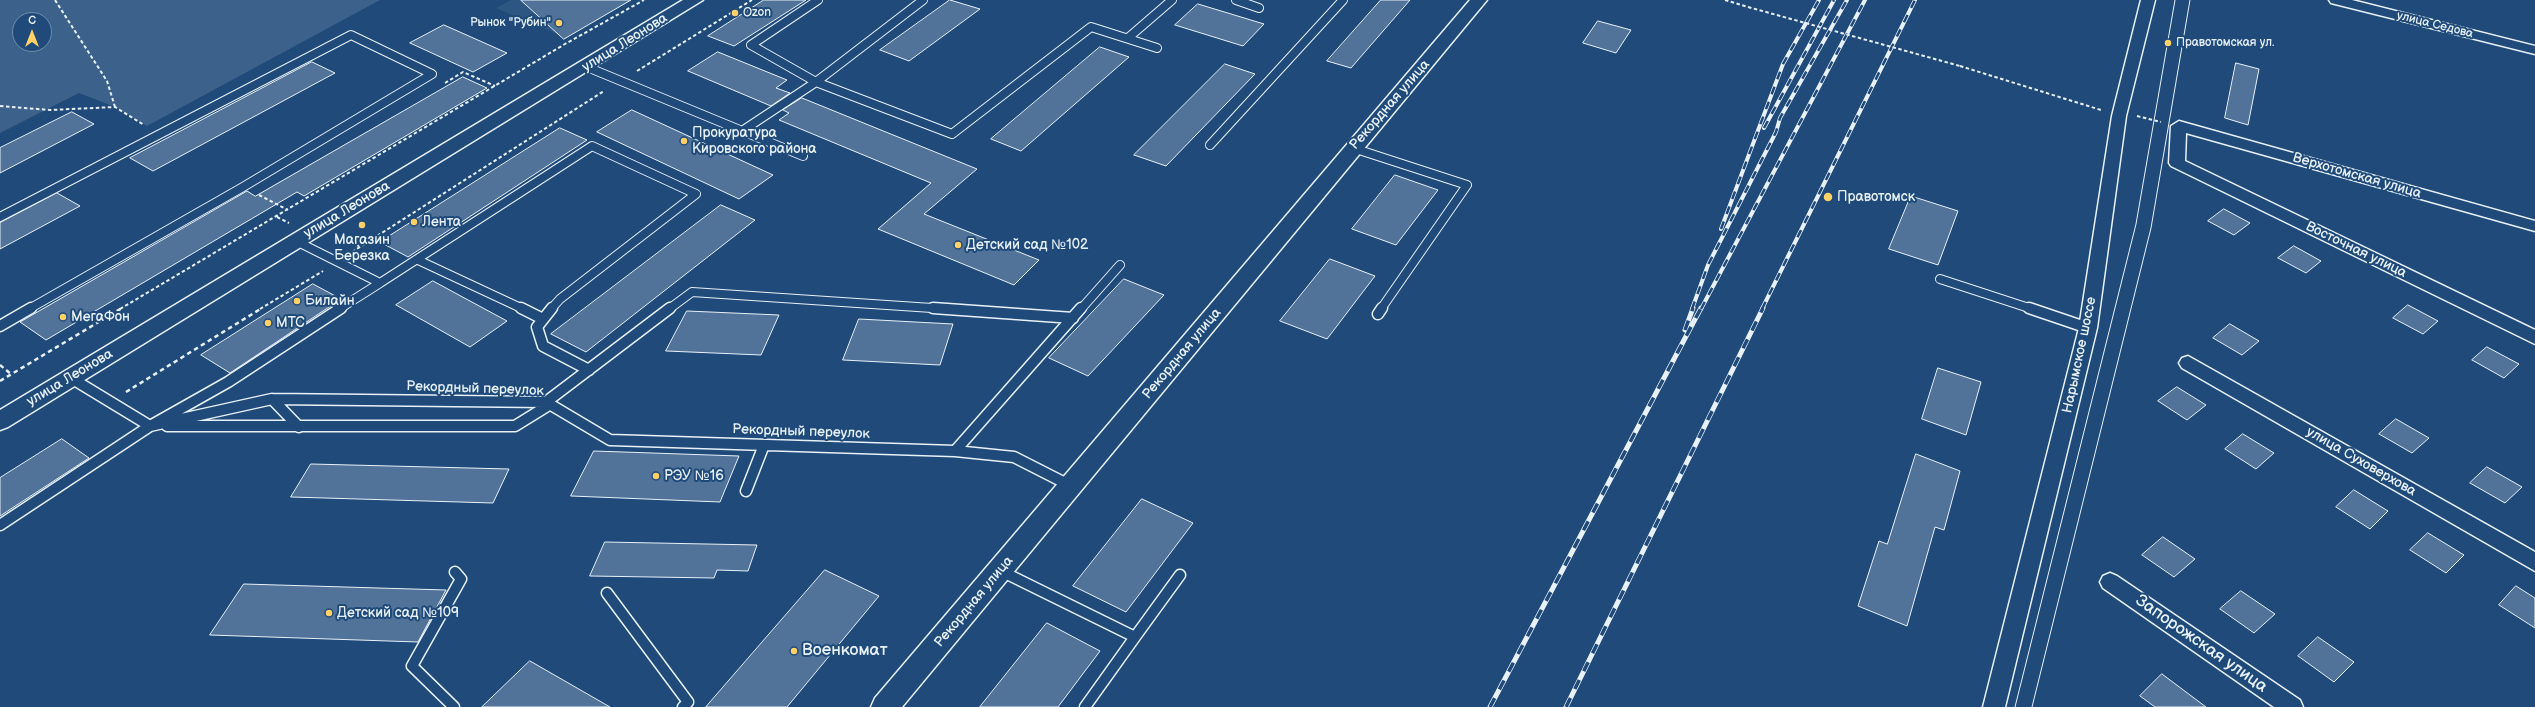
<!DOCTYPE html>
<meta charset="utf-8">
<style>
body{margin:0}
#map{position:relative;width:2535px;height:707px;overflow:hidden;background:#1f4a7a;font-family:"Balsamiq Sans",sans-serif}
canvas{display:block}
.north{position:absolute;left:12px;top:12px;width:40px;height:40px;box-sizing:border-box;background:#1f4a7a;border:1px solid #6f8dac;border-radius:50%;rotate:0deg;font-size:11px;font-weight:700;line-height:16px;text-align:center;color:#e8f1f8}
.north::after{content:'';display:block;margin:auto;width:14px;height:18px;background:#ffd166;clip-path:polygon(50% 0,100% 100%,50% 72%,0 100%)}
</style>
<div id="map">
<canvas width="2535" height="707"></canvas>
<div class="north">С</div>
</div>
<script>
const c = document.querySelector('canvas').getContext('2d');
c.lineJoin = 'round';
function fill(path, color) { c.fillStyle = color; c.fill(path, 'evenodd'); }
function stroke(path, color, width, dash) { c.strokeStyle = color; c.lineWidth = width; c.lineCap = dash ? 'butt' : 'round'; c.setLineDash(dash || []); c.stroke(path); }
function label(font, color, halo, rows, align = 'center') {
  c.font = font + ' "Balsamiq Sans",sans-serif'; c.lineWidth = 4; c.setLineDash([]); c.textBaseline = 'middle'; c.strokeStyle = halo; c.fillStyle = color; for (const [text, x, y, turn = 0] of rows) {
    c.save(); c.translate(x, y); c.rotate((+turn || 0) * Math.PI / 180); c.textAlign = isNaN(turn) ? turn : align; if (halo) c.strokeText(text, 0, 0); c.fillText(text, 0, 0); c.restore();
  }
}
const built = new Path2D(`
 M 511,0 L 628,0 L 564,37 L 496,8 Z`);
const green = new Path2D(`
 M 0,0 L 380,0 L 147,126 L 115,107 L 79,93 L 0,133 ZM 20,20 L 44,20 L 44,44 L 20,44 Z`);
const building = new Path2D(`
 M 521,0 L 631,0 L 564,39 Z
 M 764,0 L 806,0 L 734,46 L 708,36 Z
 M 950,0 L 980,9 L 909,61 L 880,50 Z
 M 1381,0 L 1410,0 L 1351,68 L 1327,61 Z
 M 1198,4 L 1264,24 L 1243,46 L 1175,25 Z
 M 1598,21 L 1631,30 L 1616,53 L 1583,43 Z
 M 444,25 L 507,53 L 473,72 L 410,43 Z
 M 1100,47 L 1129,57 L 1021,151 L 991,139 Z
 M 718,52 L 787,80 L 776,88 L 790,93 L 771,106 L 688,71 Z
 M 312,62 L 335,73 L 153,171 L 130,158 Z
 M 2236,63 L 2259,69 L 2248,125 L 2225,118 Z
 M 1225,64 L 1255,74 L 1166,166 L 1134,155 Z
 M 463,77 L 487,88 L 304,196 L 297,192 L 46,340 L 20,322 L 247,191 L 255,196 Z
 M 802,98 L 977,169 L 924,214 L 1039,260 L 1014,285 L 878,229 L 931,183 L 779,120 L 789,113 L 783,110 Z
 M 632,110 L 773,175 L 739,199 L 597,132 Z
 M 72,112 L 94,124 L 0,173 L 0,148 Z
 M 560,128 L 587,140 L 408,257 L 380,242 Z
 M 1395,175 L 1438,190 L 1396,245 L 1352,229 Z
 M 57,193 L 80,206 L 0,249 L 0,223 Z
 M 1911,196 L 1958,211 L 1938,265 L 1889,249 Z
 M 721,205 L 755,220 L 586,352 L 551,334 Z
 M 2224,209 L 2250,223 L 2234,235 L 2208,221 Z
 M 2294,246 L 2321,261 L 2306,273 L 2278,258 Z
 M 1330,259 L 1375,276 L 1327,339 L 1280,321 Z
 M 1124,279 L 1164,295 L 1088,376 L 1049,358 Z
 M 433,281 L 507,321 L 470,347 L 396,305 Z
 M 313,284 L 341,299 L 230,373 L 201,355 Z
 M 2408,305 L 2438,321 L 2423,334 L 2393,318 Z
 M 687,311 L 779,315 L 761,355 L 666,351 Z
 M 859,319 L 953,324 L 940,365 L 843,360 Z
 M 2230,324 L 2259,341 L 2242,355 L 2213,338 Z
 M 2487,347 L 2519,364 L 2504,378 L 2472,360 Z
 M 1938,368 L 1981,382 L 1966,435 L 1922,419 Z
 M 2177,387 L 2206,405 L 2187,420 L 2158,401 Z
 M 2396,419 L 2429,438 L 2412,453 L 2379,434 Z
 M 2243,434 L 2274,453 L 2256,469 L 2225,449 Z
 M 62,439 L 89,458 L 0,516 L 0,478 Z
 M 594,451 L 739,456 L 720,502 L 571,496 Z
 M 1916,454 L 1960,471 L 1944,530 L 1935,527 L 1907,626 L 1858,606 L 1879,541 L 1887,544 Z
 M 311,464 L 509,469 L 493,503 L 291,497 Z
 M 2487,467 L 2522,487 L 2505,503 L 2470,483 Z
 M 2354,490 L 2388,511 L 2370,529 L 2336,507 Z
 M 1142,499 L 1193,523 L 1126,612 L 1073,586 Z
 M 2428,533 L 2464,555 L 2446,573 L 2410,550 Z
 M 2163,537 L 2195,559 L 2174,577 L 2142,555 Z
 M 605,542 L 757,545 L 748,571 L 717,570 L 714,578 L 590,576 Z
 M 825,570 L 879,596 L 787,707 L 706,707 Z
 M 244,584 L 446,590 L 418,642 L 210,635 Z
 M 2516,586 L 2535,598 L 2535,628 L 2499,605 Z
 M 2241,591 L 2275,614 L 2254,633 L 2220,609 Z
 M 1047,623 L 1100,651 L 1058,707 L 980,707 Z
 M 2318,637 L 2354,662 L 2334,682 L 2298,656 Z
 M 530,661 L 610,707 L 482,707 Z
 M 2162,674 L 2206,707 L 2155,707 L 2140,696 Z`);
const pathFar1 = new Path2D(`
 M 55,0 L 107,81 L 115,107
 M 1725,0 L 1748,7
 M 1960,66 L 2101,110
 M 637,71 L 752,0
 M 445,83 L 463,72 L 495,86
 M 0,106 L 50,110 L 115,107 L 144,125
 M 2137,116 L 2161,122
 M 259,195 L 288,210
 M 277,217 L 289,223
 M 339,238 L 359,246
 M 352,252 L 604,91
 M 120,309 L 565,44 L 644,0
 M 260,309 L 323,271`);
const path = new Path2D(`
 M 0,365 L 11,374
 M 0,381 L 122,308
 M 126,392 L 262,308`);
const serviceFar1 = new Path2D(`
 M 818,0 L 751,45 L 816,82 L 923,0
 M 1236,0 L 1259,8
 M 1128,38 L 1172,0
 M 587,67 L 803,156
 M 742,131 L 816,82 L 952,134 L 1091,27 L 1157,48
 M 1210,145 L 1343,0
 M 1353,148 L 1467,185 L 1381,309
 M 0,217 L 351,35 L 432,74 L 243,187 L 29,309
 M 296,241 L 380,283 L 339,309
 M 418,260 L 523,309
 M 1940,279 L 2032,309
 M 380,283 L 592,146 L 696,194 L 560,299 L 551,309
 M 669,309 L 692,292 L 947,309
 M 1081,309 L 1120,265`);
const service = new Path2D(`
 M 521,308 L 543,319
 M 552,308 L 537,327 L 543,346 L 589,370
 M 933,308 L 1073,318
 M 2029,308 L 2088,328
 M 1378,314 L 1382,308
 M 0,326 L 31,308
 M 71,378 L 150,426 L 272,399 L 546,402 L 610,440 L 955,451 L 1014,457 L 1071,486
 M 272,399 L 299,427
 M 546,402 L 670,308
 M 167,426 L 515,426 L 549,405
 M 955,451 L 1081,308
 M 746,491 L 764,445
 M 0,525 L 150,426 L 228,382 L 341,308
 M 1001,571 L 1135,637 L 1180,575
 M 607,593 L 688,702 L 683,707
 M 454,707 L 412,666 L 461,579 L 455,572
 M 1085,707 L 1135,637`);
const minor = new Path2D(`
 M 2141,0 L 2155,0 L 2126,116 L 2097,328 L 2005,707 L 1983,707 L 2079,328 L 2112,116 Z
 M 2329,0 L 2352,0 L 2535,46 L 2535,54 L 2331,3 Z
 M 2179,121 L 2535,221 L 2535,231 L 2186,133 L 2185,161 L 2535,330 L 2535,344 L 2171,166 L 2169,163 L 2171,126 Z
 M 2188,356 L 2535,552 L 2535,571 L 2182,368 L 2179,363 L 2182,358 Z
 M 2110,573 L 2117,576 L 2300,700 L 2303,707 L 2274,707 L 2103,588 L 2100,582 L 2103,576 Z`);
const tertiary = new Path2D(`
 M 683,0 L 703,0 L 8,427 L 0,430 L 0,410 Z`);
const secondary = new Path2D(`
 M 1470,0 L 1487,0 L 902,707 L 871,707 L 875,698 Z`);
const tram = new Path2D(`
 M 2015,707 L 2136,224 L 2175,0
 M 2032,707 L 2151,228 L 2190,0`);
const railFar1 = new Path2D(`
 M 1764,128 L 1834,0
 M 1721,229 L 1783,64 L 1819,0
 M 1692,309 L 1708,265 L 1776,132 L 1780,118 L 1847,0
 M 1701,309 L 1865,0
 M 1762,309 L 1915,0`);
const rail = new Path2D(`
 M 1685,330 L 1693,308
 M 1490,707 L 1701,308
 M 1566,707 L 1763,308`);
const pathBridge = new Path2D(`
 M 1748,7 L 1960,66`);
const markers = [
 [735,13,4,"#ffd166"],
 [559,23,4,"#ffd166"],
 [2168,43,4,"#ffd166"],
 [684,141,4,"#ffd166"],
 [1828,197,5,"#ffd166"],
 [414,222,4,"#ffd166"],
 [362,225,4,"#ffd166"],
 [958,245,4,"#ffd166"],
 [297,301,4,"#ffd166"],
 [63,317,4,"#ffd166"],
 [268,323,4,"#ffd166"],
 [656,476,4,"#ffd166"],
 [329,613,4,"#ffd166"],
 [794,651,4,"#ffd166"]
];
const farPoinames = [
 ["Ozon",743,13],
 ["Рынок \"Рубин\"",551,23,"right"],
 ["Правотомская ул.",2176,43]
];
const farStreetnames = [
 ["улица Седова",2435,25,14]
];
const streetNames = [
 ["улица Леонова",625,43,-32],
 ["Рекордная улица",1390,105,-49],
 ["Верхотомская улица",2357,176,16],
 ["улица Леонова",347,210,-31],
 ["Восточная улица",2356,250,26],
 ["Рекордная улица",1182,354,-50],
 ["Нарымское шоссе",2080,355,-78],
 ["улица Леонова",70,378,-31],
 ["Рекордный переулок",475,389,2],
 ["Рекордный переулок",801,432,2],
 ["улица Суховерхова",2361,462,30],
 ["Рекордная улица",974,602,-50]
];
const poiNames = [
 ["Прокуратура",692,133],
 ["Кировского района",692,149],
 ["Правотомск",1837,197],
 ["Лента",422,222],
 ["Магазин",362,240,"center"],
 ["Березка",362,256,"center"],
 ["Детский сад №102",966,245],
 ["Билайн",305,301],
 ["МегаФон",71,317],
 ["МТС",276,323],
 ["РЭУ №16",664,476],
 ["Детский сад №109",337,613]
];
const nearStreetnames = [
 ["Запорожская улица",2201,644,35]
];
const nearPoinames = [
 ["Военкомат",802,651]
];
fill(built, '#2e5683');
fill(green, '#3c628c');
fill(building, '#517399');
stroke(building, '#e8f1f8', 1);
stroke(serviceFar1, '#e8f1f8', 10);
stroke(service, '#e8f1f8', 13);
stroke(minor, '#e8f1f8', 3);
stroke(tertiary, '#e8f1f8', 3);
stroke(secondary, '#e8f1f8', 3);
stroke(pathFar1, '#e8f1f8', 2, [3.5, 2.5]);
stroke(path, '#e8f1f8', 2.5, [4.5, 3.5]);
stroke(serviceFar1, '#1f4a7a', 8);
stroke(service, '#1f4a7a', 10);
fill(minor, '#1f4a7a');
fill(tertiary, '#1f4a7a');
fill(secondary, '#1f4a7a');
stroke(tram, '#e8f1f8', 1);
stroke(railFar1, '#e8f1f8', 4);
stroke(rail, '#e8f1f8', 5);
stroke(railFar1, '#1f4a7a', 2.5, [8]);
stroke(rail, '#1f4a7a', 3.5, [10]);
stroke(pathBridge, '#e8f1f8', 2, [3.5, 2.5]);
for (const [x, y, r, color] of markers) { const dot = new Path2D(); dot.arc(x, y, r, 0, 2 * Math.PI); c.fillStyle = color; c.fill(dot); stroke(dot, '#1f4a7a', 1.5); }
label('12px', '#e8f1f8', '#1f4a7a', farPoinames, 'left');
label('12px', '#e8f1f8', '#1f4a7a', farStreetnames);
label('14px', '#e8f1f8', '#1f4a7a', streetNames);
label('14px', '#e8f1f8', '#1f4a7a', poiNames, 'left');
label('17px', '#e8f1f8', '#1f4a7a', nearStreetnames);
label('17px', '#e8f1f8', '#1f4a7a', nearPoinames, 'left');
</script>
